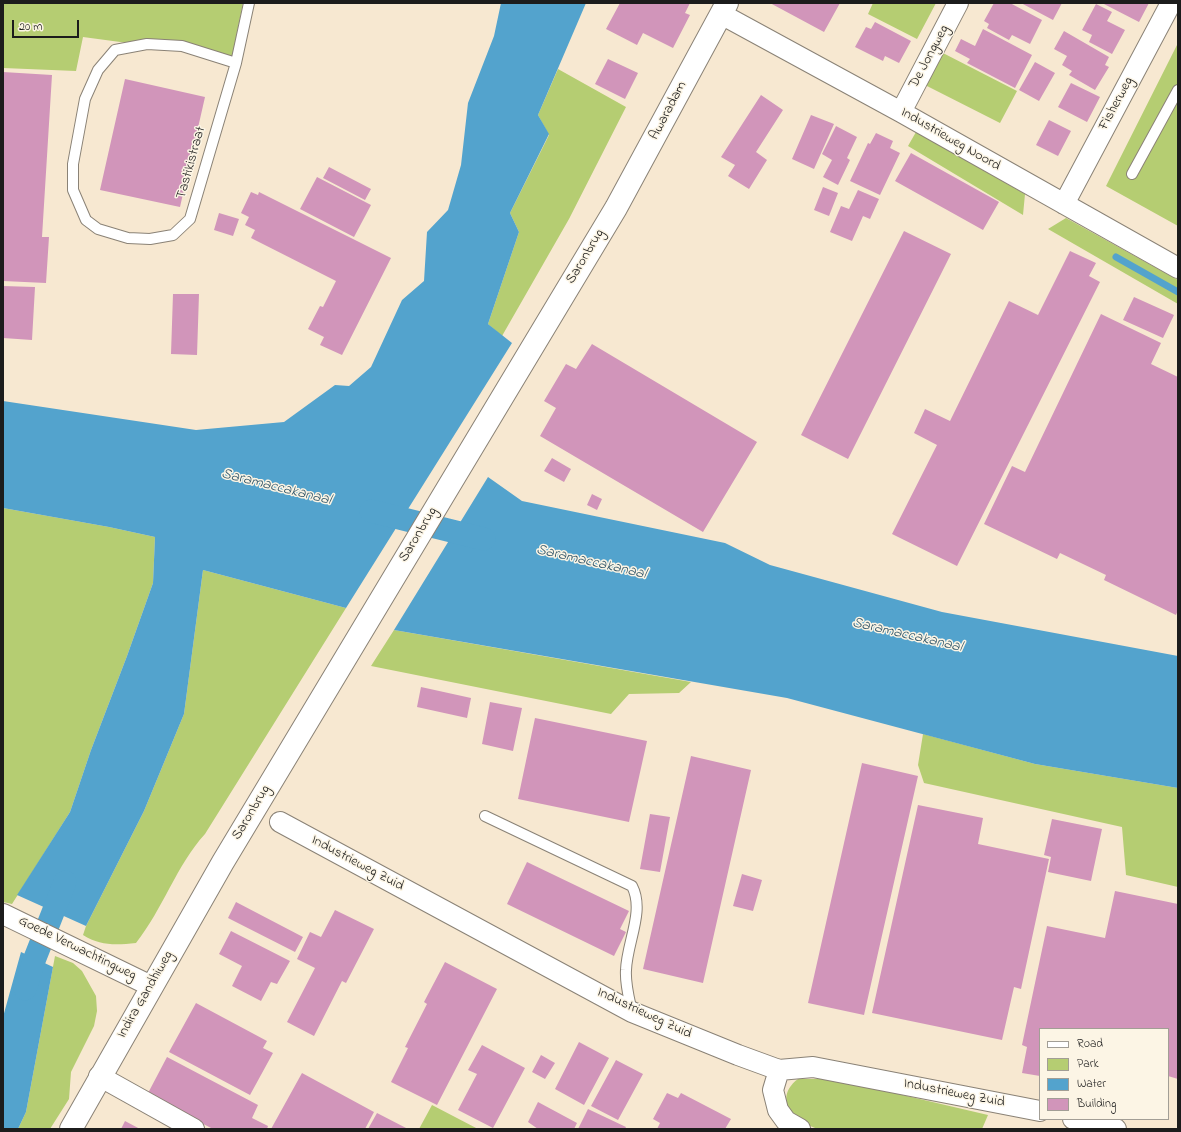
<!DOCTYPE html>
<style>
body{margin:0}
#map{position:relative;width:1181px;height:1132px;overflow:hidden;background:#f7e8d1;font-family:"Indie Flower",sans-serif}
canvas{display:block}
.frame{position:absolute;inset:0;border:4px solid #1c1c1c;pointer-events:none}
.legend{position:absolute;left:1039px;top:1028px;width:130px;height:92px;box-sizing:border-box;background:#fcf5e5;border:1px solid #a29e95;margin:0;padding:5px 7px;list-style:none;font-size:12px;color:#1c1c1c}
.legend li{display:flex;align-items:center;gap:8px;height:20px}
.legend b{width:20px;border:1px solid #a29e95}
.scale{position:absolute;left:12px;top:20px;width:67px;height:18px;box-sizing:border-box;border:2px solid #1c1c1c;border-top:0;padding-left:5px;font-size:12px;line-height:14px;white-space:nowrap;color:#1c1c1c;-webkit-text-stroke:3px #fcf5e5;paint-order:stroke}
</style>
<div id="map">
<canvas width="1181" height="1132"></canvas>
<div class="frame"></div>
<ul class="legend">
<li><b style="height:5px;background:#fff"></b>Road</li>
<li><b style="height:11px;background:#b5cd72"></b>Park</li>
<li><b style="height:11px;background:#53a3cd"></b>Water</li>
<li><b style="height:11px;background:#d195ba"></b>Building</li>
</ul>
<div class="scale">20 m</div>
</div>
<script>
const c = document.querySelector('canvas').getContext('2d');
c.lineJoin = 'round';
function fill(path, color) { c.fillStyle = color; c.fill(path, 'evenodd'); }
function stroke(path, color, width, dash) { c.strokeStyle = color; c.lineWidth = width; c.lineCap = dash ? 'butt' : 'round'; c.setLineDash(dash || []); c.stroke(path); }
function label(font, color, halo, rows, align = 'center') {
  c.font = font + ' "Indie Flower",sans-serif'; c.lineWidth = 3; c.setLineDash([]); c.textBaseline = 'middle'; c.strokeStyle = halo; c.fillStyle = color; for (const [text, x, y, turn = 0] of rows) {
    c.save(); c.translate(x, y); c.rotate((+turn || 0) * Math.PI / 180); c.textAlign = isNaN(turn) ? turn : align; if (halo) c.strokeText(text, 0, 0); c.fillText(text, 0, 0); c.restore();
  }
}
const green = new Path2D(`
 M 3,3 L 243,3 L 232,57 L 83,37 L 76,71 L 3,68 Z
 M 873,3 L 936,3 L 917,39 L 868,14 Z
 M 1178,43 L 1178,226 L 1106,186 Z
 M 941,52 L 1017,91 L 1000,123 L 925,85 Z
 M 558,69 L 626,107 L 569,219 L 502,336 L 488,324 L 519,232 L 510,213 L 549,135 L 538,115 Z
 M 916,132 L 1025,194 L 1023,215 L 908,146 Z
 M 1066,218 L 1178,280 L 1178,304 L 1048,229 Z
 M 3,508 L 109,527 L 155,537 L 153,583 L 127,656 L 91,750 L 70,812 L 12,904 L 3,902 Z
 M 203,570 L 346,608 L 205,834 C 176,866 163,909 136,943 C 116,945 100,946 83,935 L 86,926 L 144,811 L 184,714 Z
 M 394,630 L 691,682 L 679,693 L 629,694 L 611,714 L 371,666 Z
 M 923,734 L 1035,764 L 1178,788 L 1178,887 L 1126,875 L 1122,827 L 924,783 L 918,765 Z
 M 55,956 L 73,963 L 82,971 L 96,996 L 97,1011 L 94,1026 L 71,1072 L 69,1099 L 50,1129 L 18,1129 L 26,1112 Z
 M 798,1079 L 830,1079 L 847,1082 L 988,1115 L 982,1129 L 817,1129 C 811,1126 802,1123 797,1119 C 782,1106 783,1090 798,1079 Z
 M 432,1105 L 478,1129 L 419,1129 Z`);
const water = new Path2D(`
 M 501,3 L 586,3 L 538,115 L 549,134 L 510,213 L 519,232 L 488,324 L 512,343 L 346,608 L 203,570 L 184,714 L 144,811 L 86,926 L 17,895 L 70,812 L 91,750 L 127,656 L 153,583 L 155,537 L 109,527 L 3,508 L 3,401 L 196,430 L 284,422 L 335,385 L 349,386 L 371,367 L 402,300 L 424,281 L 427,232 L 448,210 L 461,165 L 468,103 L 494,36 Z
 M 488,477 L 522,501 L 725,543 L 770,565 L 942,612 L 1178,656 L 1178,788 L 1035,764 L 787,698 L 394,630 Z
 M 21,952 L 53,967 L 26,1112 L 18,1129 L 3,1129 L 3,1017 Z`);
const stream = new Path2D(`
 M 1116,257 L 1178,292`);
const canal = new Path2D(`
 M 371,511 L 484,539
 M 25,989 L 35,958 L 65,882`);
const building = new Path2D(`
 M 620,3 L 690,3 L 685,13 L 690,15 L 673,48 L 643,33 L 637,45 L 606,29 Z
 M 770,3 L 840,3 L 824,32 Z
 M 994,3 L 1010,3 L 1042,20 L 1030,44 L 1012,35 L 1009,40 L 987,28 L 989,24 L 984,21 Z
 M 1021,3 L 1062,3 L 1053,20 Z
 M 1102,3 L 1149,3 L 1139,22 Z
 M 1096,4 L 1112,12 L 1107,21 L 1125,30 L 1112,54 L 1089,42 L 1092,35 L 1082,30 Z
 M 875,22 L 911,41 L 899,63 L 885,56 L 883,61 L 855,47 L 866,27 L 871,29 Z
 M 983,29 L 1032,55 L 1015,88 L 967,63 L 970,59 L 955,51 L 961,39 L 975,46 Z
 M 1064,31 L 1109,57 L 1105,65 L 1109,67 L 1095,90 L 1069,75 L 1072,71 L 1062,65 L 1067,56 L 1054,49 Z
 M 608,59 L 638,73 L 625,99 L 595,84 Z
 M 1035,62 L 1055,73 L 1039,101 L 1019,90 Z
 M 3,72 L 52,75 L 42,237 L 49,237 L 46,283 L 3,281 Z
 M 125,79 L 205,97 L 180,207 L 100,190 Z
 M 1071,83 L 1100,97 L 1087,122 L 1058,107 Z
 M 761,95 L 783,110 L 756,152 L 767,160 L 749,189 L 728,176 L 735,165 L 721,157 Z
 M 811,115 L 834,124 L 814,169 L 792,159 Z
 M 1049,120 L 1071,131 L 1058,156 L 1036,145 Z
 M 836,126 L 857,137 L 847,158 L 850,160 L 838,185 L 823,177 L 832,160 L 822,154 Z
 M 876,133 L 893,141 L 890,148 L 900,153 L 880,195 L 850,181 L 868,143 L 870,144 Z
 M 911,153 L 999,202 L 983,230 L 895,181 Z
 M 329,167 L 371,189 L 365,200 L 323,178 Z
 M 317,177 L 371,205 L 354,237 L 300,209 Z
 M 823,187 L 838,193 L 829,216 L 814,210 Z
 M 858,190 L 879,199 L 870,219 L 863,216 L 852,241 L 830,232 L 841,206 L 849,209 Z
 M 251,192 L 258,195 L 259,192 L 391,258 L 342,355 L 320,345 L 324,337 L 308,329 L 320,306 L 323,307 L 336,281 L 251,238 L 255,230 L 245,225 L 249,217 L 241,213 Z
 M 219,213 L 239,219 L 233,236 L 214,230 Z
 M 904,231 L 951,254 L 848,459 L 801,435 Z
 M 1070,251 L 1096,263 L 1089,276 L 1100,282 L 957,566 L 892,534 L 937,445 L 914,433 L 925,409 L 950,421 L 1009,301 L 1038,315 Z
 M 3,286 L 35,287 L 32,340 L 3,338 Z
 M 173,294 L 199,294 L 197,355 L 171,354 Z
 M 1134,297 L 1174,315 L 1163,338 L 1123,320 Z
 M 1101,314 L 1161,343 L 1151,364 L 1178,377 L 1178,610 L 1176,615 L 1104,580 L 1106,575 L 1060,553 L 1057,559 L 984,524 L 1012,466 L 1025,472 Z
 M 592,344 L 757,442 L 703,532 L 540,436 L 556,408 L 544,401 L 566,364 L 576,369 Z
 M 552,458 L 571,469 L 564,482 L 544,471 Z
 M 592,494 L 602,499 L 597,510 L 587,505 Z
 M 421,687 L 471,698 L 467,718 L 417,707 Z
 M 490,702 L 522,708 L 513,751 L 482,744 Z
 M 535,718 L 647,741 L 629,822 L 518,799 Z
 M 691,756 L 751,770 L 703,983 L 643,969 Z
 M 862,763 L 918,776 L 864,1015 L 808,1003 Z
 M 918,805 L 983,818 L 978,844 L 1049,859 L 1021,989 L 1014,987 L 1002,1040 L 872,1013 Z
 M 650,814 L 670,817 L 660,872 L 640,869 Z
 M 1052,819 L 1102,829 L 1091,881 L 1048,872 L 1051,857 L 1044,855 Z
 M 527,862 L 629,911 L 620,929 L 626,932 L 614,956 L 507,904 Z
 M 742,874 L 762,880 L 753,911 L 733,906 Z
 M 1115,891 L 1178,904 L 1178,1079 L 1168,1076 L 1168,1029 L 1040,1029 L 1040,1076 L 1022,1073 L 1027,1047 L 1022,1045 L 1047,926 L 1105,938 Z
 M 236,902 L 303,937 L 295,952 L 228,918 Z
 M 335,910 L 374,929 L 346,983 L 342,981 L 314,1036 L 287,1022 L 315,968 L 297,959 L 310,932 L 321,937 Z
 M 231,931 L 290,961 L 277,984 L 271,982 L 261,1001 L 232,986 L 242,966 L 219,954 Z
 M 445,962 L 497,989 L 437,1105 L 391,1082 L 408,1048 L 405,1047 L 427,1004 L 424,1002 Z
 M 196,1003 L 267,1041 L 263,1048 L 273,1053 L 250,1095 L 169,1052 Z
 M 579,1042 L 609,1058 L 584,1105 L 555,1089 Z
 M 482,1045 L 525,1068 L 493,1128 L 458,1110 L 477,1074 L 468,1070 Z
 M 541,1055 L 555,1063 L 545,1079 L 532,1072 Z
 M 167,1057 L 258,1105 L 252,1118 L 268,1126 L 267,1129 L 213,1129 L 147,1095 Z
 M 616,1060 L 643,1074 L 618,1120 L 591,1106 Z
 M 302,1073 L 374,1112 L 365,1129 L 271,1129 Z
 M 667,1093 L 678,1098 L 681,1093 L 731,1119 L 725,1129 L 657,1129 L 660,1123 L 653,1119 Z
 M 538,1102 L 577,1123 L 574,1129 L 538,1129 L 528,1122 Z
 M 588,1109 L 626,1127 L 625,1129 L 578,1129 Z
 M 377,1113 L 408,1129 L 368,1129 Z
 M 125,1121 L 140,1129 L 121,1129 Z`);
const service = new Path2D(`
 M 236,63 L 182,46 L 147,44 L 115,50 L 98,70 L 85,99 L 73,164 L 73,190 L 86,220 L 98,229 L 128,238 L 150,239 L 173,235 L 190,219 L 236,63 L 249,3
 M 1132,174 L 1178,90
 M 485,816 L 632,886 C 645,911 627,942 626,970 C 625,984 629,998 632,1012`);
const minor = new Path2D(`
 M 721,14 L 901,112 L 1178,268
 M 901,112 L 958,3
 M 1064,204 L 1171,3
 M 280,822 L 632,1012 L 738,1055 L 779,1070 L 813,1067 L 1040,1111
 M 3,914 L 151,986
 M 779,1070 L 773,1090 L 778,1110 L 786,1121 L 800,1129
 M 99,1076 L 194,1129
 M 1073,1119 L 1116,1129`);
const secondary = new Path2D(`
 M 71,1129 L 223,862 L 616,208 L 727,3`);
const streetNames = [
 ["De Jongweg",930,57,-62],
 ["Fisherweg",1117,104,-62],
 ["Awaradam",669,111,-62],
 ["Industrieweg Noord",950,140,30],
 ["Tastikistraat",192,163,-74],
 ["Saronbrug",586,257,-59],
 ["Saronbrug",419,535,-59],
 ["Saronbrug",252,813,-59],
 ["Industrieweg Zuid",357,864,28],
 ["Goede Verwachtingweg",77,949,26],
 ["Indira Gandhiweg",146,995,-60],
 ["Industrieweg Zuid",644,1014,25],
 ["Industrieweg Zuid",954,1094,11]
];
const waterNames = [
 ["Saramaccakanaal",276,488,14],
 ["Saramaccakanaal",591,563,13],
 ["Saramaccakanaal",907,636,13]
];
fill(green, '#b5cd72');
fill(water, '#53a3cd');
stroke(stream, '#53a3cd', 7);
stroke(canal, '#53a3cd', 23);
fill(building, '#d195ba');
stroke(service, '#8a8276', 12);
stroke(minor, '#8a8276', 22);
stroke(secondary, '#8a8276', 24);
stroke(service, '#fff', 10);
stroke(minor, '#fff', 20);
stroke(secondary, '#fff', 22);
label('14px', '#1c1c1c', '#fcf5e5', streetNames);
label('italic 15px', '#35596c', '#fcf5e5', waterNames);
</script>
